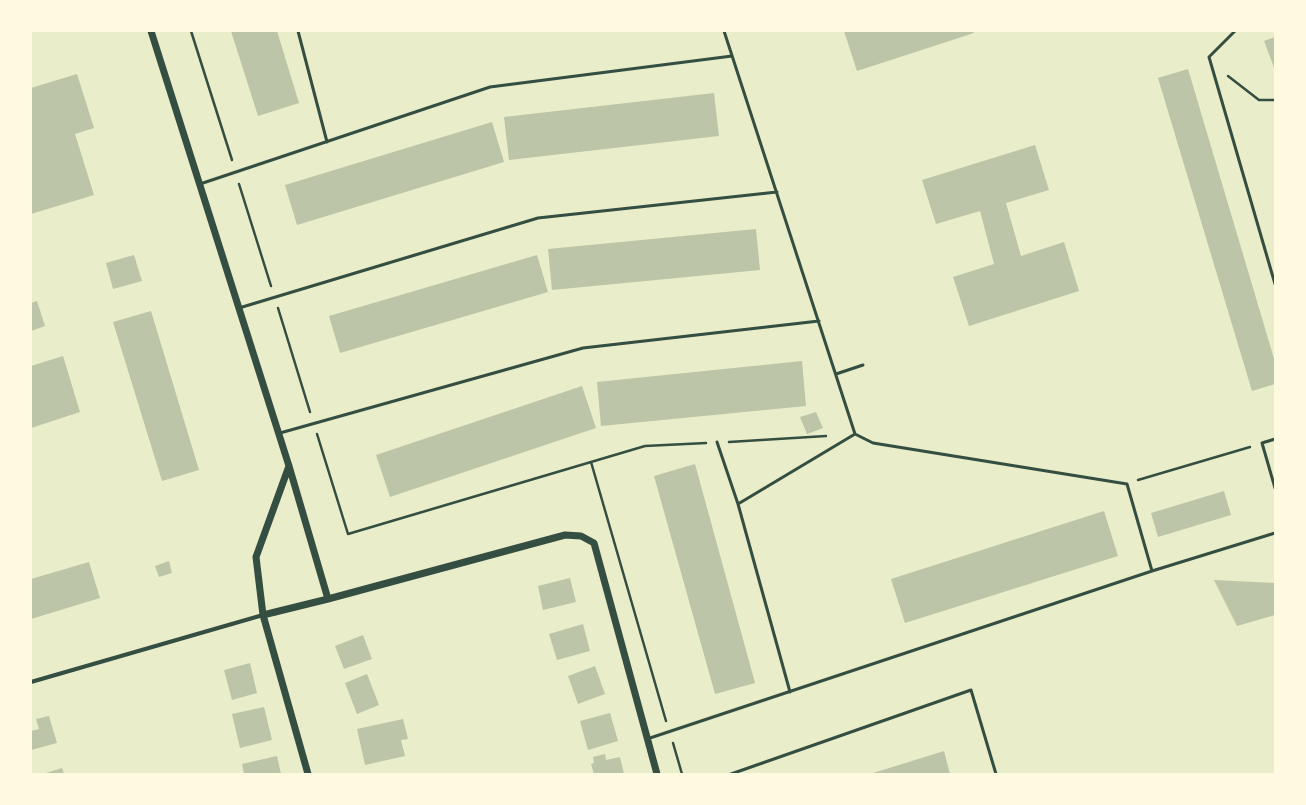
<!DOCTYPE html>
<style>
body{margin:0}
#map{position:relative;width:1306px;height:805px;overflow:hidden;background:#e9edc9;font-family:Montserrat,sans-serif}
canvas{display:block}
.frame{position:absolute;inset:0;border:32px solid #fefae0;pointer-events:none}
</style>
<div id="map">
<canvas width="1306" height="805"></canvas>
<div class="frame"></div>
</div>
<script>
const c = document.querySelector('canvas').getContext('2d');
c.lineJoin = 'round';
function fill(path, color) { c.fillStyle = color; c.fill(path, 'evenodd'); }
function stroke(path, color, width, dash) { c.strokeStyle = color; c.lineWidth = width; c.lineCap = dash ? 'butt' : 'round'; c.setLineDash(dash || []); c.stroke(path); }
const building = new Path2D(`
 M 231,31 L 277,31 L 299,103 L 258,116 Z
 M 844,31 L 973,31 L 974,33 L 857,71 Z
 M 1275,37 L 1275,70 L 1264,41 Z
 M 1188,69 L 1275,362 L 1275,384 L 1252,391 L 1158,78 Z
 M 77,74 L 94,128 L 75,134 L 94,195 L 31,214 L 31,88 Z
 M 714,93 L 719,136 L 509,160 L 504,117 Z
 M 492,122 L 504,162 L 297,225 L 285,185 Z
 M 1035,145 L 1049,190 L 1006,203 L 1021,256 L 1064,242 L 1079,291 L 969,326 L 953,277 L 994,264 L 980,211 L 936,224 L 922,180 Z
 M 756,229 L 760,270 L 552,290 L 548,249 Z
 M 134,255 L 142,281 L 113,289 L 106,263 Z
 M 537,255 L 548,292 L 340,353 L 329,316 Z
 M 37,301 L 45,326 L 31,331 L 31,303 Z
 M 151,311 L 199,470 L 162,481 L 113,322 Z
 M 63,356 L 80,412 L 31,428 L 31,366 Z
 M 802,361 L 806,406 L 601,426 L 597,382 Z
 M 582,386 L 596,428 L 390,497 L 376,455 Z
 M 816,412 L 823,428 L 807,434 L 800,417 Z
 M 695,464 L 755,683 L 715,694 L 654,476 Z
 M 1224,491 L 1231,515 L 1158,537 L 1151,513 Z
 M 1104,511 L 1118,556 L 905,623 L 891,579 Z
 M 169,561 L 172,573 L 159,577 L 155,566 Z
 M 89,562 L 100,598 L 31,619 L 31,579 Z
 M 570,578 L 576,602 L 543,610 L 538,586 Z
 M 1214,580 L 1275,583 L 1275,615 L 1237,626 Z
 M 583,624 L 590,651 L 557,660 L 549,634 Z
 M 363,635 L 372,659 L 344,669 L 335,646 Z
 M 250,663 L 257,693 L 232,700 L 224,670 Z
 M 595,666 L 605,694 L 578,704 L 568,676 Z
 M 367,674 L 379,705 L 357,714 L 345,683 Z
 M 264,707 L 272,740 L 240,748 L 232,714 Z
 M 610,713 L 618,741 L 588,750 L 580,721 Z
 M 49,716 L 57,743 L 31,750 L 31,731 L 39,729 L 36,719 Z
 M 403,719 L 408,739 L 401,740 L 405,756 L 365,765 L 357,729 Z
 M 944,751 L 950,774 L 870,774 Z
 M 605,754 L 606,760 L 620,757 L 624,774 L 594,774 L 591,764 L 594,763 L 593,757 Z
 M 277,756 L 281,774 L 244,774 L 242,764 Z
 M 62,768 L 64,774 L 43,774 Z`);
const path = new Path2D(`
 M 191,31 L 232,160
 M 1228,76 L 1259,100 L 1275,100
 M 239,184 L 271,286
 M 278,308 L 310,412
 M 317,434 L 348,534 L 645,446 L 706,443
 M 729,442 L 826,436
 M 591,462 L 666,721
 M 1138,480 L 1250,447
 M 673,743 L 682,774`);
const service = new Path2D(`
 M 298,31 L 327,142
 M 724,31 L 855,434 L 873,443 L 1127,484 L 1152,571 L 1275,533
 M 1235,31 L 1209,57 L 1275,284
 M 200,184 L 490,87 L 732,56
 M 239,308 L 538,218 L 777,192
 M 836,374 L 863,365
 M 280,433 L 583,348 L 819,321
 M 1275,439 L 1262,443 L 1275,488
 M 717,442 L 738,504 L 790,692
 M 738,504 L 855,434
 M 647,739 L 1152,571
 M 731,774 L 971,690 L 996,774`);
const minor = new Path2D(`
 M 31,682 L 263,615`);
const tertiary = new Path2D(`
 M 151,31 L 289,466 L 328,599
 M 289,466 L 256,557 L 263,615 L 308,774
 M 263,615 L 328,599 L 565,535 L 581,536 L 594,543 L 657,774`);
fill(building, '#bcc5a7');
stroke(path, '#344e41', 2.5);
stroke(service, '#344e41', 3);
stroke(minor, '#344e41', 4);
stroke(tertiary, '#344e41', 7);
</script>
